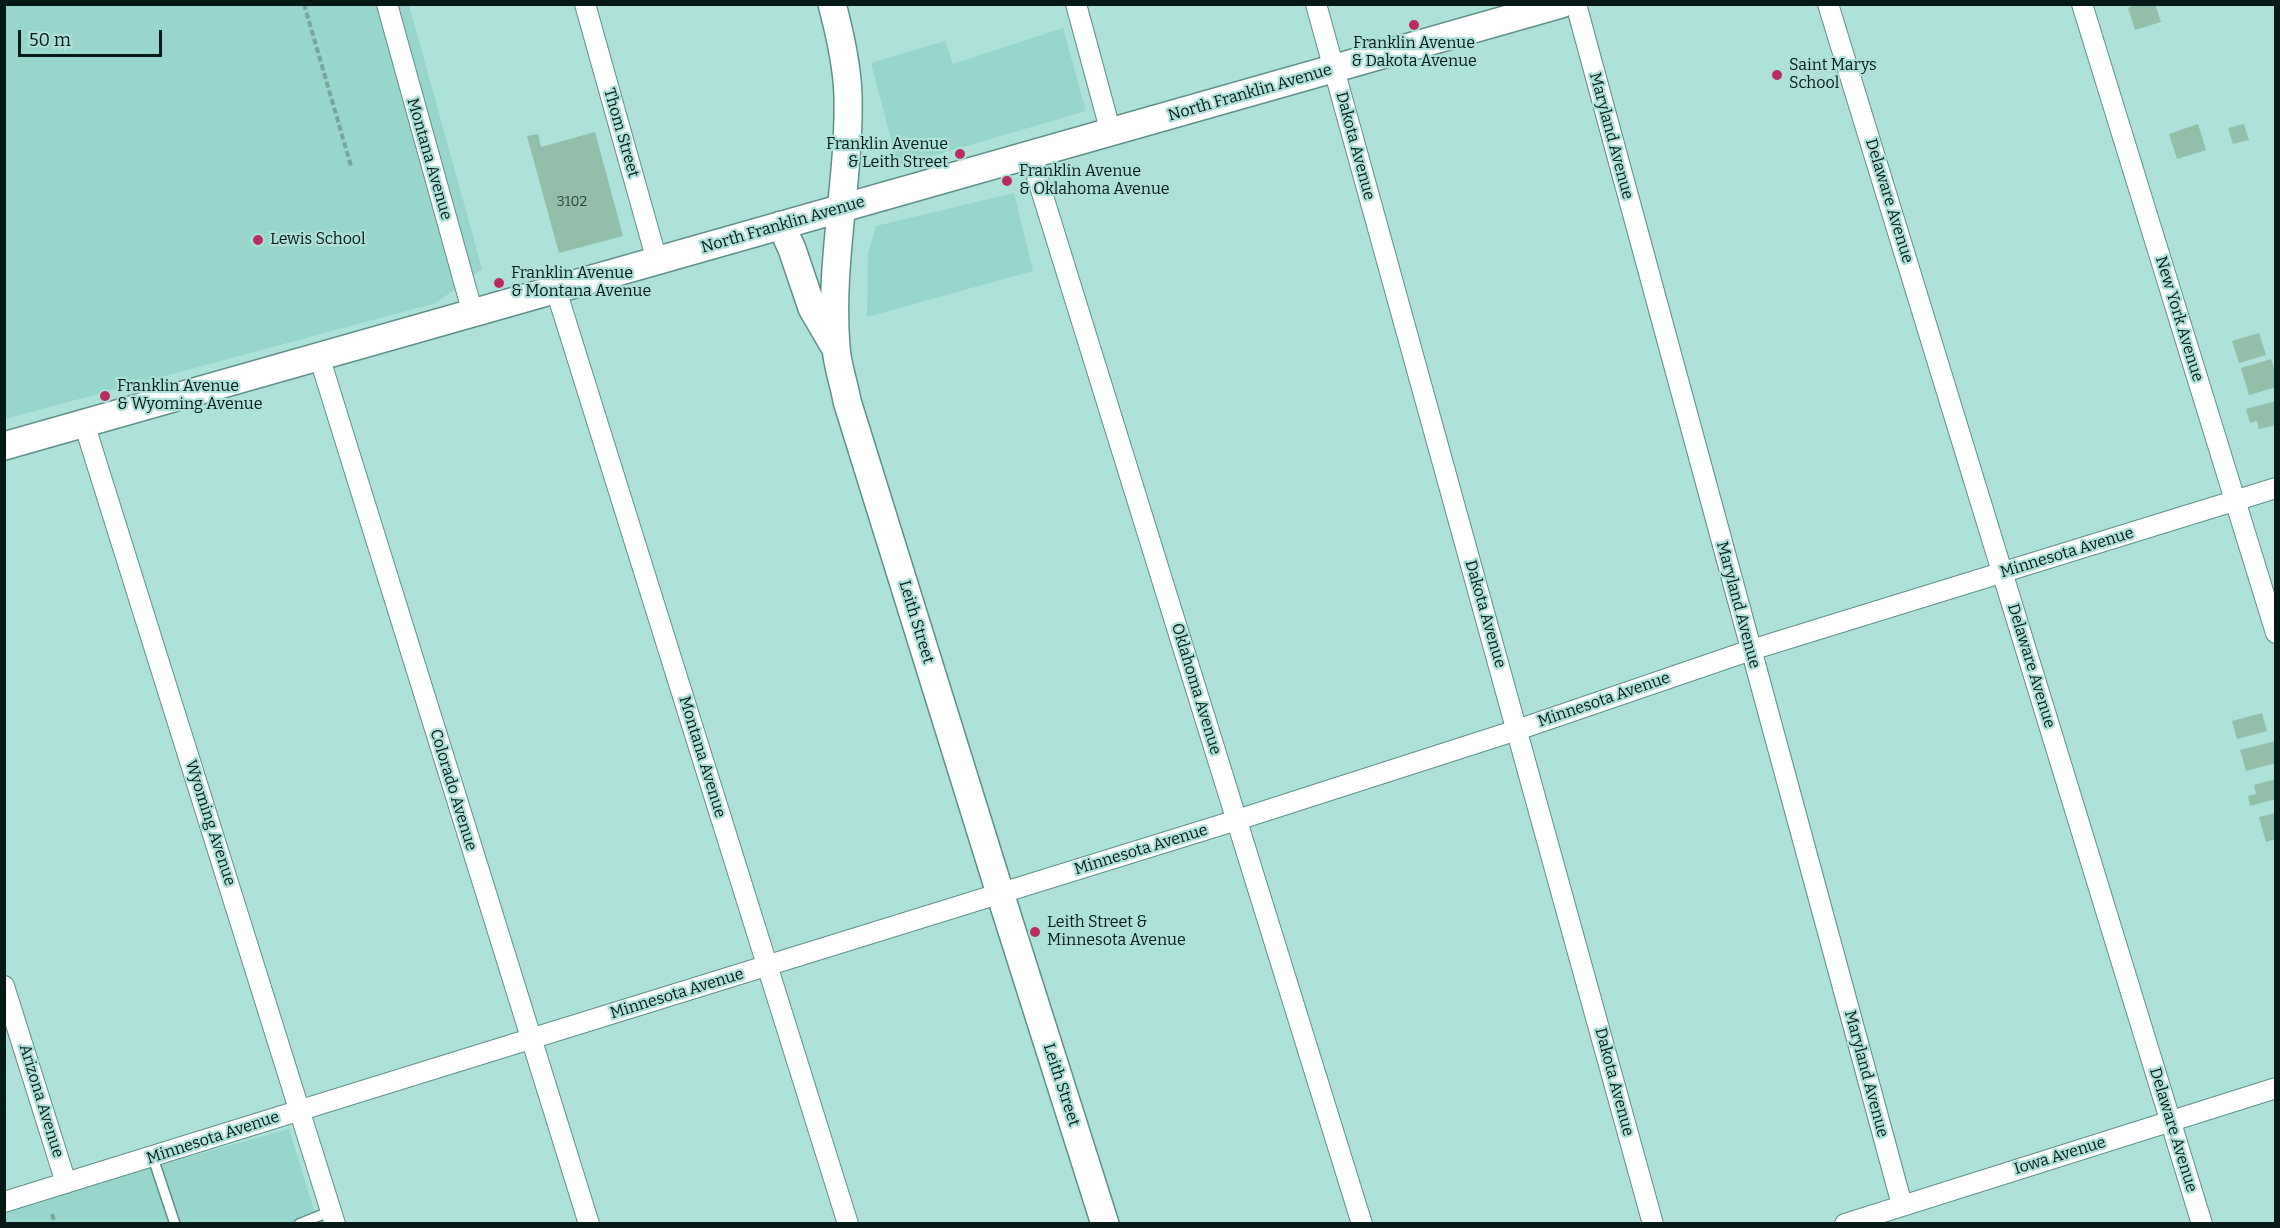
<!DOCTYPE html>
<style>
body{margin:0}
#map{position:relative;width:2280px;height:1228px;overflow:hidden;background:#ade1d9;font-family:Bitter,serif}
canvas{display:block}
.frame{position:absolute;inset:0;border:6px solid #051917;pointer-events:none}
.scale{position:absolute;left:18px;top:30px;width:144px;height:27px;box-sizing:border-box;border:3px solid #051917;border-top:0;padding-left:8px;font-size:18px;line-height:21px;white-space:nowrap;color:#051917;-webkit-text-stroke:4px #ade1d9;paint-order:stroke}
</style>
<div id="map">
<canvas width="2280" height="1228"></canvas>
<div class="frame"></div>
<div class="scale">50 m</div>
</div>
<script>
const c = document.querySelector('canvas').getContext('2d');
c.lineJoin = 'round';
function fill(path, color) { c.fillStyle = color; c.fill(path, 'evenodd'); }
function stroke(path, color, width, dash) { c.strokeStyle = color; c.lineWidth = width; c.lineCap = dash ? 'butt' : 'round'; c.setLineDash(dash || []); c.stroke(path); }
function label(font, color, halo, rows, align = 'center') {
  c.font = font + ' Bitter,serif'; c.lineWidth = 4.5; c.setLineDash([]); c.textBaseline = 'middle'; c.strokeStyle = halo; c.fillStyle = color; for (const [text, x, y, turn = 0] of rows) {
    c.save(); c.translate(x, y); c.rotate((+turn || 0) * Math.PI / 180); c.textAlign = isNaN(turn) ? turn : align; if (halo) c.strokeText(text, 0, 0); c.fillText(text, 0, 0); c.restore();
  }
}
const built = new Path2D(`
 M 5,5 L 409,5 L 482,269 L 436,303 L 5,419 Z
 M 1063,28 L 1086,111 L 898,166 L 871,63 L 945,41 L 953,64 Z
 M 1014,193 L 1033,271 L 867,317 L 868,254 L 876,226 Z
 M 289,1129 L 318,1223 L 5,1224 L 5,1208 Z`);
const building = new Path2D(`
 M 2137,4 L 2155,4 L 2161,22 L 2135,30 L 2128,8 Z
 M 2198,124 L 2206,150 L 2177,159 L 2169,134 Z
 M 2244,124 L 2249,140 L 2233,144 L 2228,128 Z
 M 595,132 L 623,236 L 559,253 L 527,136 L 538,134 L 541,147 Z
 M 2259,333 L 2266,355 L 2239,363 L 2232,341 Z
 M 2271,359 L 2276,374 L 2276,387 L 2249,395 L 2241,368 Z
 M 2276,401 L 2276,425 L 2259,429 L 2257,421 L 2250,423 L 2246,409 Z
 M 2262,713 L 2267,731 L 2237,739 L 2232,721 Z
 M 2276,741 L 2276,763 L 2246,771 L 2240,750 Z
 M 2276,779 L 2276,799 L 2250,806 L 2248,796 L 2256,794 L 2254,785 Z
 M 2276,813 L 2276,839 L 2266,842 L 2259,817 Z`);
const path = new Path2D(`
 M 304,4 L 351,166
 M 52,1214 L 55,1224`);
const lane = new Path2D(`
 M 153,1158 L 175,1224
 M 299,1224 L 331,1211`);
const street = new Path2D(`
 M 387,4 L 473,314
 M 585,4 L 657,261
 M 1076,4 L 1111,133
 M 1316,4 L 1653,1224
 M 1576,4 L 1902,1205
 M 1828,4 L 2202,1224
 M 2082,4 L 2276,633
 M 1032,155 L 1038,180 L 1362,1224
 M 556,290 L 848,1224
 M 319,356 L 589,1224
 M 84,423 L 335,1224
 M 4,986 L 66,1183
 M 4,1202 L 1237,820 L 1517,730 L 1751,650 L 2276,488
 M 1845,1224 L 2276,1088`);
const secondary = new Path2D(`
 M 832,4 C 840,34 847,64 848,95 C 850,179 829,263 836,347 C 837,365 844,383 847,401 L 1000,893 L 1105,1224
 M 781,225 L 792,249 L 812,308 L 833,344
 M 4,446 L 1561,4`);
const markers = [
 [1414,25,6,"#ba2c5f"],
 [1777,75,6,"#ba2c5f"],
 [960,154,6,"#ba2c5f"],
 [1007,181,6,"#ba2c5f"],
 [258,240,6,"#ba2c5f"],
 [499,283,6,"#ba2c5f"],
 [105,396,6,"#ba2c5f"],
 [1035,932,6,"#ba2c5f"]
];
const numberNames = [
 ["3102",572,202]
];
const poiNames = [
 ["Franklin Avenue",1414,44,"center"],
 ["& Dakota Avenue",1414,62,"center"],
 ["Saint Marys",1789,66],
 ["School",1789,84],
 ["Franklin Avenue",948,145,"right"],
 ["& Leith Street",948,163,"right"],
 ["Franklin Avenue",1019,172],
 ["& Oklahoma Avenue",1019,190],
 ["Lewis School",270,240],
 ["Franklin Avenue",511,274],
 ["& Montana Avenue",511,292],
 ["Franklin Avenue",117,387],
 ["& Wyoming Avenue",117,405],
 ["Leith Street &",1047,923],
 ["Minnesota Avenue",1047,941]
];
const streetNames = [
 ["North Franklin Avenue",1250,93,-16],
 ["Thom Street",621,133,74],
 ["Maryland Avenue",1611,136,75],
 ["Dakota Avenue",1355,146,75],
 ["Montana Avenue",429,159,74],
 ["Delaware Avenue",1889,201,73],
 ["North Franklin Avenue",783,225,-16],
 ["New York Avenue",2179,319,73],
 ["Minnesota Avenue",2067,553,-17],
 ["Maryland Avenue",1738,605,75],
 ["Dakota Avenue",1485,614,74],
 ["Leith Street",916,622,73],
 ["Delaware Avenue",2031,666,73],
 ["Oklahoma Avenue",1196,689,73],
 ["Minnesota Avenue",1604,700,-19],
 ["Montana Avenue",702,757,73],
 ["Colorado Avenue",453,790,73],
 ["Wyoming Avenue",210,823,72],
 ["Minnesota Avenue",1141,850,-17],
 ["Minnesota Avenue",677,994,-17],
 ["Maryland Avenue",1866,1074,75],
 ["Dakota Avenue",1614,1082,75],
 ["Leith Street",1061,1085,72],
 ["Arizona Avenue",41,1101,73],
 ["Delaware Avenue",2173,1130,73],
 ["Minnesota Avenue",213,1138,-18],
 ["Iowa Avenue",2060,1156,-17]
];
fill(built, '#98d5cc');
fill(building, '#93beaa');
stroke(lane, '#5e9089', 12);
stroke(street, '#5e9089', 22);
stroke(secondary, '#5e9089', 30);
stroke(path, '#7aa49e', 4, [6, 3]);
stroke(lane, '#fff', 9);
stroke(street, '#fff', 20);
stroke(secondary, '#fff', 27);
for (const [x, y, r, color] of markers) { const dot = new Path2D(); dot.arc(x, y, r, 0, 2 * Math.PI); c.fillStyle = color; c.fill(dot); stroke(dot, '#ade1d9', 2); }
label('14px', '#28423c', null, numberNames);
label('16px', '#051917', '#ade1d9', poiNames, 'left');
label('16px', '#051917', '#ade1d9', streetNames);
</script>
